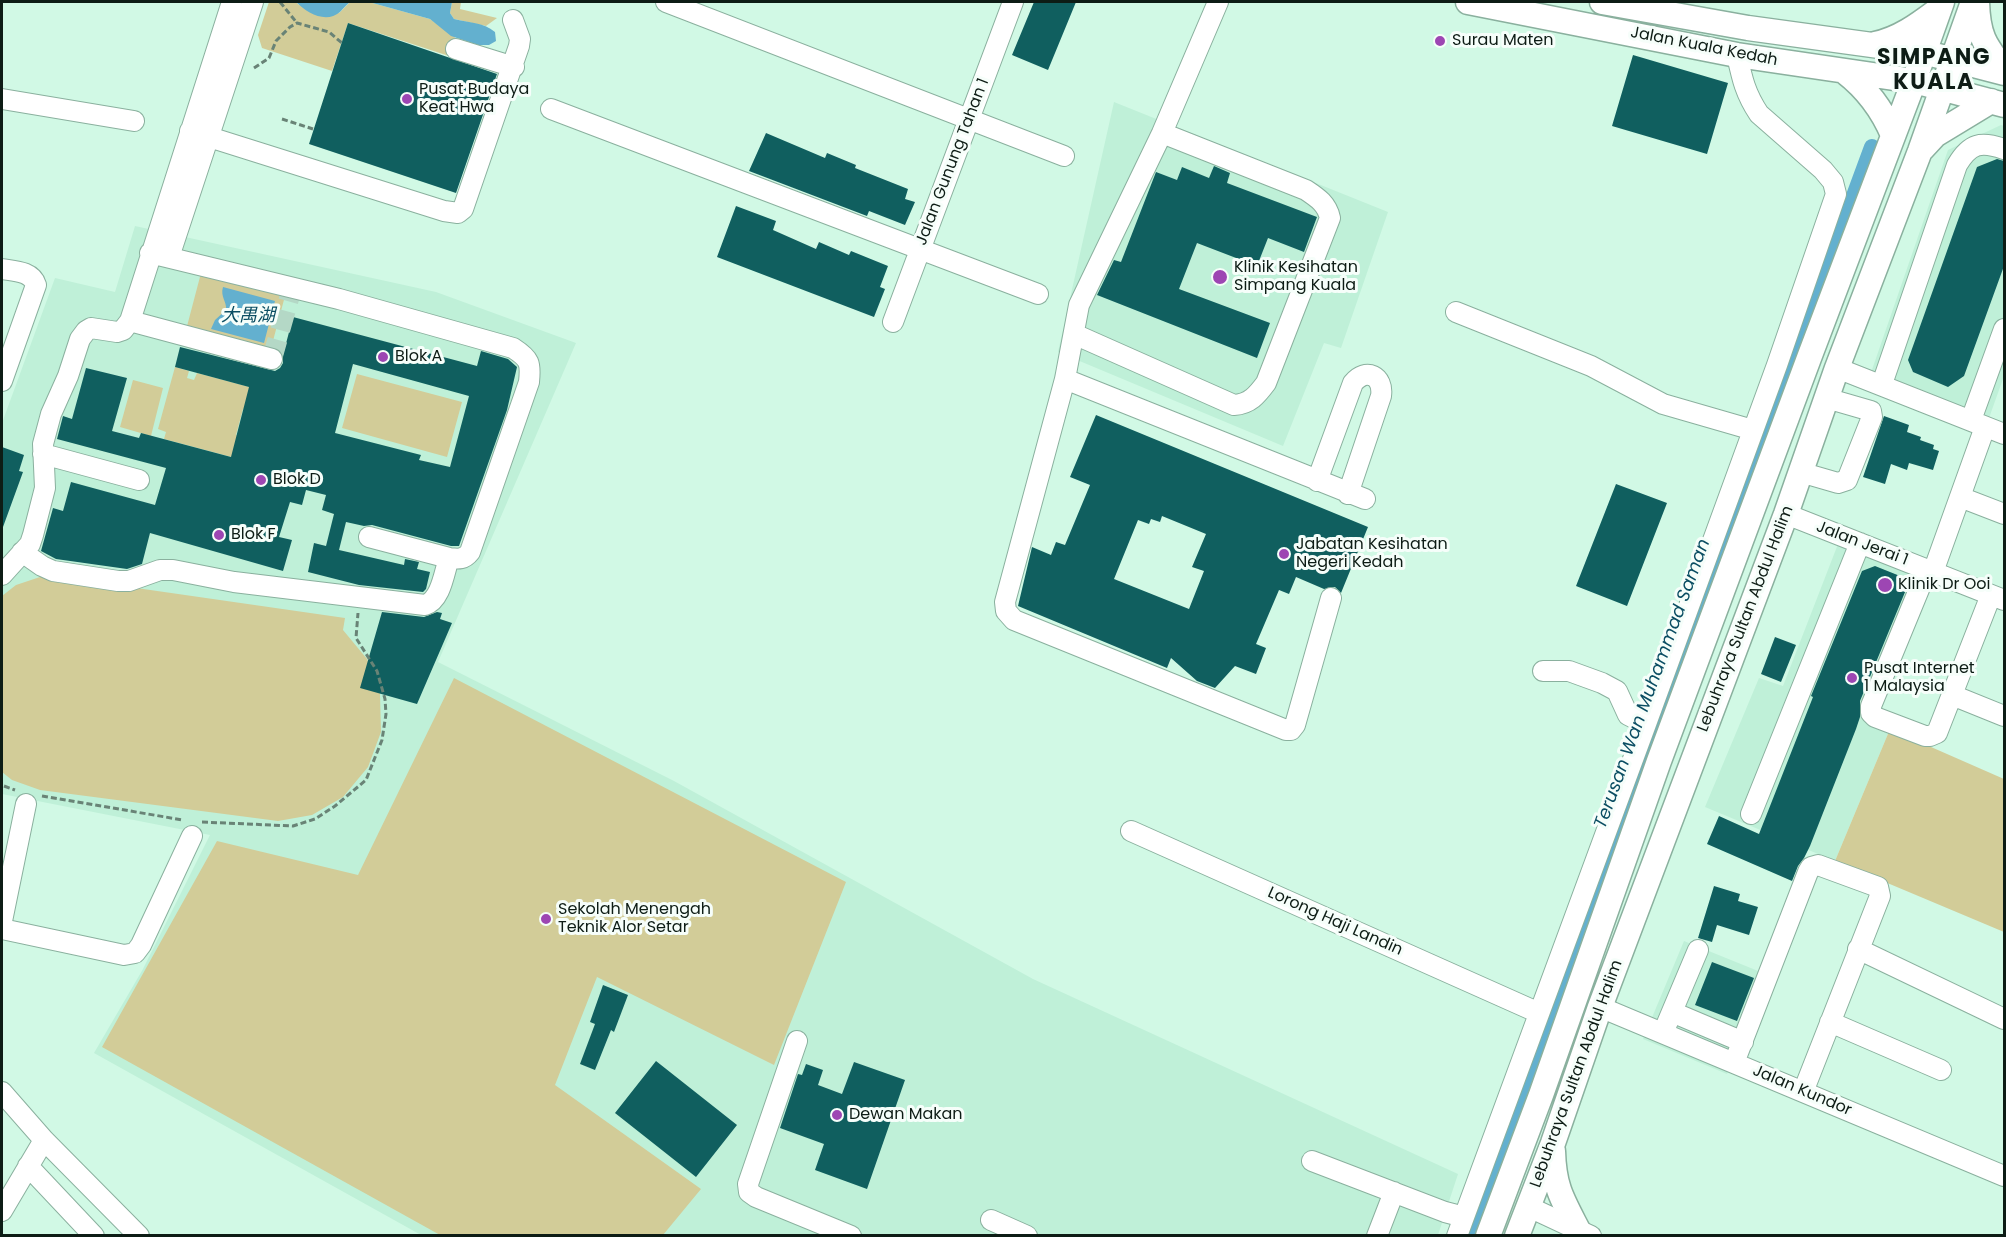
<!DOCTYPE html>
<meta charset="utf-8">
<style>
body{margin:0}
#map{position:relative;width:2006px;height:1237px;overflow:hidden;background:#d1f9e5;font-family:Poppins,sans-serif}
canvas{display:block}
.frame{position:absolute;inset:0;border:3px solid #0d1c15;pointer-events:none}
</style>
<div id="map">
<canvas width="2006" height="1237"></canvas>
<div class="frame"></div>
</div>
<script>
const c = document.querySelector('canvas').getContext('2d');
c.lineJoin = 'round';
function fill(path, color) { c.fillStyle = color; c.fill(path, 'evenodd'); }
function stroke(path, color, width, dash) { c.strokeStyle = color; c.lineWidth = width; c.lineCap = dash ? 'butt' : 'round'; c.setLineDash(dash || []); c.stroke(path); }
function label(font, color, halo, rows, align = 'center') {
  c.font = font + ' Poppins,"Noto Sans SC",sans-serif'; c.lineWidth = 6; c.setLineDash([]); c.textBaseline = 'middle'; c.strokeStyle = halo; c.fillStyle = color; for (const [text, x, y, turn = 0] of rows) {
    c.save(); c.translate(x, y); c.rotate((+turn || 0) * Math.PI / 180); c.textAlign = isNaN(turn) ? turn : align; if (halo) c.strokeText(text, 0, 0); c.fillText(text, 0, 0); c.restore();
  }
}
const built = new Path2D(`
 M 1114,102 L 1388,212 L 1341,348 L 1324,343 L 1283,446 L 1058,352 Z
 M 2001,125 L 2004,126 L 2004,376 L 1989,418 L 1977,432 L 1865,390 L 1948,150 Z
 M 135,226 L 436,292 L 576,343 L 438,662 L 674,781 L 1033,979 L 1458,1174 L 1438,1235 L 421,1235 L 94,1053 L 143,969 L 210,835 L 2,794 L 2,423 L 55,278 L 115,292 Z
 M 1838,544 L 1920,576 L 1864,718 L 1890,729 L 1835,861 L 1705,807 L 1759,678 L 1783,686 Z
 M 1684,941 L 1768,975 L 1727,1074 L 1643,1039 Z`);
const green = new Path2D(`
 M 269,2 L 296,2 L 299,5 L 339,13 L 350,2 L 369,2 L 430,19 L 455,37 L 449,56 L 348,23 L 332,71 L 262,48 L 258,35 Z
 M 452,2 L 461,2 L 460,9 L 497,18 L 486,26 L 454,19 L 450,13 Z
 M 201,273 L 285,296 L 270,352 L 186,330 Z
 M 175,367 L 189,371 L 187,378 L 194,380 L 197,373 L 287,397 L 243,409 L 236,435 L 274,446 L 269,467 L 164,439 L 166,432 L 158,429 Z
 M 357,374 L 462,402 L 447,457 L 342,428 Z
 M 133,380 L 163,388 L 151,436 L 120,427 Z
 M 46,575 L 345,618 L 343,630 L 367,659 L 380,694 L 381,732 L 368,767 L 343,797 L 312,815 L 278,821 L 40,790 L 12,780 L 2,772 L 2,596 L 16,585 Z
 M 454,678 L 846,882 L 774,1065 L 597,977 L 555,1085 L 701,1189 L 663,1235 L 440,1235 L 102,1047 L 217,841 L 358,875 Z
 M 1890,729 L 2004,779 L 2004,932 L 1835,861 Z`);
const water = new Path2D(`
 M 296,2 L 350,2 C 346,5 343,9 340,12 C 326,24 307,13 296,2 Z
 M 369,2 L 452,2 L 450,13 L 454,19 C 469,23 483,22 495,32 L 496,41 L 489,45 L 478,45 L 451,36 L 430,19 Z
 M 223,287 L 275,301 L 264,343 L 211,329 L 215,320 L 226,310 C 227,301 220,297 223,287 Z`);
const canal = new Path2D(`
 M 1470,1236 L 1872,147`);
const building = new Path2D(`
 M 1034,2 L 1076,2 L 1048,70 L 1012,55 Z
 M 348,23 L 497,74 L 456,193 L 309,144 Z
 M 1633,55 L 1728,83 L 1707,154 L 1612,126 Z
 M 766,133 L 825,158 L 827,153 L 856,165 L 855,168 L 908,189 L 905,199 L 915,202 L 905,225 L 869,211 L 867,216 L 749,171 Z
 M 1997,159 L 2004,161 L 2004,266 L 1964,376 L 1948,387 L 1913,372 L 1908,360 L 1977,167 Z
 M 1214,166 L 1230,173 L 1227,183 L 1317,217 L 1304,252 L 1268,238 L 1257,266 L 1197,243 L 1179,289 L 1270,323 L 1257,358 L 1097,295 L 1114,260 L 1121,262 L 1156,172 L 1177,180 L 1182,167 L 1209,178 Z
 M 736,206 L 776,221 L 773,230 L 816,249 L 819,242 L 849,255 L 851,251 L 888,266 L 880,287 L 885,289 L 874,317 L 717,257 Z
 M 293,317 L 477,366 L 481,351 L 508,359 L 517,367 L 507,410 L 459,546 L 451,546 L 372,525 L 364,526 L 346,522 L 339,550 L 404,565 L 405,559 L 419,562 L 417,569 L 430,572 L 426,589 L 423,592 L 359,585 L 308,572 L 314,543 L 326,546 L 334,514 L 322,510 L 326,495 L 306,490 L 302,505 L 290,502 L 279,537 L 292,540 L 283,571 L 150,533 L 142,564 L 127,569 L 56,559 L 41,551 L 53,508 L 63,511 L 71,482 L 155,505 L 166,468 L 57,439 L 63,416 L 72,419 L 86,368 L 127,378 L 112,431 L 139,438 L 141,433 L 231,457 L 249,387 L 175,367 L 180,347 L 275,371 L 280,368 L 283,363 L 283,355 ZM 353,364 L 469,396 L 450,467 L 419,460 L 421,455 L 335,433 Z
 M 1096,415 L 1368,527 L 1341,593 L 1335,587 L 1324,589 L 1296,577 L 1289,594 L 1279,590 L 1256,644 L 1266,648 L 1256,674 L 1235,666 L 1215,688 L 1197,681 L 1171,658 L 1167,668 L 1018,606 L 1032,547 L 1051,555 L 1056,542 L 1065,545 L 1090,485 L 1070,477 ZM 1162,516 L 1206,534 L 1192,567 L 1204,571 L 1189,609 L 1114,579 L 1138,520 L 1149,524 L 1151,519 L 1160,522 Z
 M 1884,416 L 1909,425 L 1907,432 L 1921,437 L 1920,440 L 1934,445 L 1933,449 L 1939,451 L 1933,470 L 1909,463 L 1907,470 L 1891,464 L 1885,484 L 1863,477 Z
 M 2,447 L 24,455 L 19,471 L 23,472 L 3,527 L 2,527 Z
 M 1616,484 L 1667,503 L 1627,606 L 1576,586 Z
 M 1875,566 L 1910,580 L 1860,701 L 1860,717 L 1856,729 L 1810,846 L 1804,858 L 1798,866 L 1792,881 L 1707,844 L 1719,816 L 1759,834 L 1813,697 L 1811,696 L 1862,571 Z
 M 382,612 L 424,617 L 437,612 L 442,613 L 440,619 L 452,623 L 417,704 L 360,688 Z
 M 1775,637 L 1796,645 L 1781,682 L 1761,674 Z
 M 1714,886 L 1740,894 L 1738,901 L 1758,907 L 1749,935 L 1717,925 L 1712,942 L 1698,938 Z
 M 1712,962 L 1754,978 L 1737,1021 L 1695,1005 Z
 M 603,985 L 628,995 L 614,1032 L 611,1030 L 595,1070 L 580,1064 L 595,1024 L 590,1022 Z
 M 656,1061 L 737,1125 L 696,1177 L 615,1113 Z
 M 854,1062 L 905,1080 L 867,1189 L 815,1170 L 824,1144 L 780,1128 L 798,1074 L 802,1075 L 806,1064 L 823,1070 L 818,1085 L 842,1094 Z`);
const minorTunnel = new Path2D(`
 M 272,359 L 292,288`);
const path = new Path2D(`
 M 280,2 L 297,23
 M 254,68 L 269,58 L 276,41 L 290,27 L 297,23 L 329,32 L 342,43
 M 282,119 L 313,129
 M 4,786 L 15,790
 M 42,796 L 183,820
 M 202,822 L 293,826 L 315,819 L 335,806 L 366,780 L 382,740 L 386,714 L 385,699 L 377,671 L 356,638 L 358,613`);
const minor = new Path2D(`
 M 666,2 L 1064,156
 M 1218,2 L 1162,133 L 1079,305 L 1065,379 L 1005,602 L 1006,611 L 1014,620 L 1286,730 L 1291,730 L 1295,725 L 1331,598
 M 456,49 L 514,67
 M 2,99 L 134,121
 M 551,109 L 1038,294
 M 190,131 L 444,211 L 458,213 L 463,209 L 519,46 L 520,39 L 513,20
 M 150,253 L 339,299 L 513,348 C 530,359 531,363 529,382 L 470,552 C 464,560 458,559 449,558 L 369,537
 M 169,257 L 253,2
 M 2,269 C 14,271 32,271 36,285 L 2,381
 M 1456,312 L 1591,366 L 1663,404 L 1753,430
 M 130,321 L 272,359
 M 893,322 L 1013,2
 M 1074,334 L 1234,405 C 1250,404 1257,395 1266,383 L 1330,218 C 1327,204 1318,198 1306,190 L 1162,133
 M 1837,368 L 2004,434
 M 1065,379 L 1365,499
 M 1882,384 L 1957,165 C 1970,143 1981,141 2004,149
 M 1971,420 L 2004,329
 M 43,454 L 139,480
 M 1800,472 L 1838,483 L 1847,480 L 1872,417 L 1871,411 L 1826,398
 M 1317,481 L 1353,383 C 1366,367 1384,376 1381,396 L 1348,494
 M 1960,497 L 2004,514
 M 1786,514 L 2004,600
 M 22,552 L 42,566 L 53,571 L 118,581 L 129,581 L 160,570 L 173,570 L 234,582 L 425,605 C 441,600 444,573 449,558
 M 1927,570 L 1871,706 L 1871,713 L 1875,717 L 1925,736 L 1930,736 L 1937,733 L 1991,595
 M 1933,572 L 1985,427
 M 2,575 L 30,544 L 33,535 L 45,488 L 43,444 L 51,414 L 68,376 L 80,339 L 86,331 L 91,328 L 117,332 L 123,330 L 130,321 L 232,2
 M 1543,671 L 1569,671 L 1602,683 L 1617,691 L 1628,715 L 1646,724
 M 1952,695 L 2004,716
 M 1751,814 L 1860,543
 M 1131,831 L 1539,1013
 M 2,921 L 26,804
 M 2,929 L 124,955 L 135,953 L 141,945 L 192,836
 M 1858,949 L 2004,1019
 M 1600,1007 L 2004,1176
 M 1672,1012 L 1743,1042
 M 1830,1022 L 1941,1070
 M 1663,1033 L 1698,950
 M 797,1041 L 748,1184 L 749,1192 L 756,1197 L 851,1236
 M 1734,1063 L 1808,872 L 1811,867 L 1818,865 L 1878,887 L 1880,896 L 1803,1092
 M 2,1092 L 44,1140 L 139,1236
 M 1312,1161 L 1445,1212 L 1464,1217
 M 28,1166 L 94,1236
 M 1529,1207 L 1591,1236
 M 2,1211 L 44,1140
 M 991,1220 L 1027,1236
 M 1377,1236 L 1394,1192
 M 1457,1236 L 1646,724 L 1777,365 L 1836,194 L 1833,182 L 1823,170 L 1759,114 C 1745,93 1742,78 1737,55`);
const major = new Path2D(`
 M 1468,2 L 1737,55 L 1914,81 L 2004,105
 M 1602,2 L 1748,28 L 1923,52 L 2004,73
 M 1977,2 C 1978,35 1984,44 2004,70
 M 1875,44 C 1899,39 1918,25 1938,10
 M 1845,72 C 1867,89 1882,109 1893,135
 M 1922,149 L 1935,135 L 1991,101
 M 1553,1151 C 1554,1187 1562,1199 1578,1230
 M 1488,1236 L 1541,1095 L 1659,761 L 1809,358 L 1914,81 L 1942,2
 M 1517,1236 L 1553,1143 L 1600,1007 L 1786,514 L 1837,368 L 1920,151 L 1973,2`);
const markers = [
 [1440,41,6,"#9d46b3"],
 [407,99,6,"#9d46b3"],
 [1220,277,8,"#9d46b3"],
 [383,357,6,"#9d46b3"],
 [261,480,6,"#9d46b3"],
 [219,535,6,"#9d46b3"],
 [1284,554,6,"#9d46b3"],
 [1885,585,8,"#9d46b3"],
 [1852,678,6,"#9d46b3"],
 [546,919,6,"#9d46b3"],
 [837,1115,6,"#9d46b3"]
];
const poiNames = [
 ["Surau Maten",1452,41],
 ["Pusat Budaya",419,90],
 ["Keat Hwa",419,108],
 ["Klinik Kesihatan",1234,268],
 ["Simpang Kuala",1234,286],
 ["Blok A",395,357],
 ["Blok D",273,480],
 ["Blok F",231,535],
 ["Jabatan Kesihatan",1296,545],
 ["Negeri Kedah",1296,563],
 ["Klinik Dr Ooi",1898,585],
 ["Pusat Internet",1864,669],
 ["1 Malaysia",1864,687],
 ["Sekolah Menengah",558,910],
 ["Teknik Alor Setar",558,928],
 ["Dewan Makan",849,1115]
];
const streetNames = [
 ["Jalan Kuala Kedah",1704,47,11],
 ["Jalan Gunung Tahan 1",953,162,-69],
 ["Jalan Jerai 1",1862,544,21],
 ["Lebuhraya Sultan Abdul Halim",1746,619,-69],
 ["Lorong Haji Landin",1335,922,24],
 ["Lebuhraya Sultan Abdul Halim",1577,1074,-70],
 ["Jalan Kundor",1802,1091,23]
];
const waterNames = [
 ["大禺湖",248,316],
 ["Terusan Wan Muhammad Saman",1653,684,-70]
];
const districtNames = [
 ["SIMPANG",1934,58],
 ["KUALA",1934,83]
];
fill(built, '#bff0d8');
fill(green, '#d2cc98');
fill(water, '#63b0cf');
stroke(canal, '#63b0cf', 16);
fill(building, '#105f5f');
stroke(minorTunnel, '#b4d8c6', 20, [20, 10]);
stroke(minor, '#8ab09e', 22);
stroke(major, '#8ab09e', 27);
stroke(path, '#698376', 3, [6, 3]);
stroke(minor, '#fff', 20);
stroke(major, '#fff', 24);
for (const [x, y, r, color] of markers) { const dot = new Path2D(); dot.arc(x, y, r, 0, 2 * Math.PI); c.fillStyle = color; c.fill(dot); stroke(dot, '#f6fefa', 2); }
label('16px', '#0d1c15', '#f6fefa', poiNames, 'left');
label('16px', '#0d1c15', '#f6fefa', streetNames);
label('italic 18px', '#0b4e63', '#f6fefa', waterNames);
c.letterSpacing = '1.5px';
label('bold 22px', '#0d1c15', '#f6fefa', districtNames);
c.letterSpacing = '0px';
</script>
